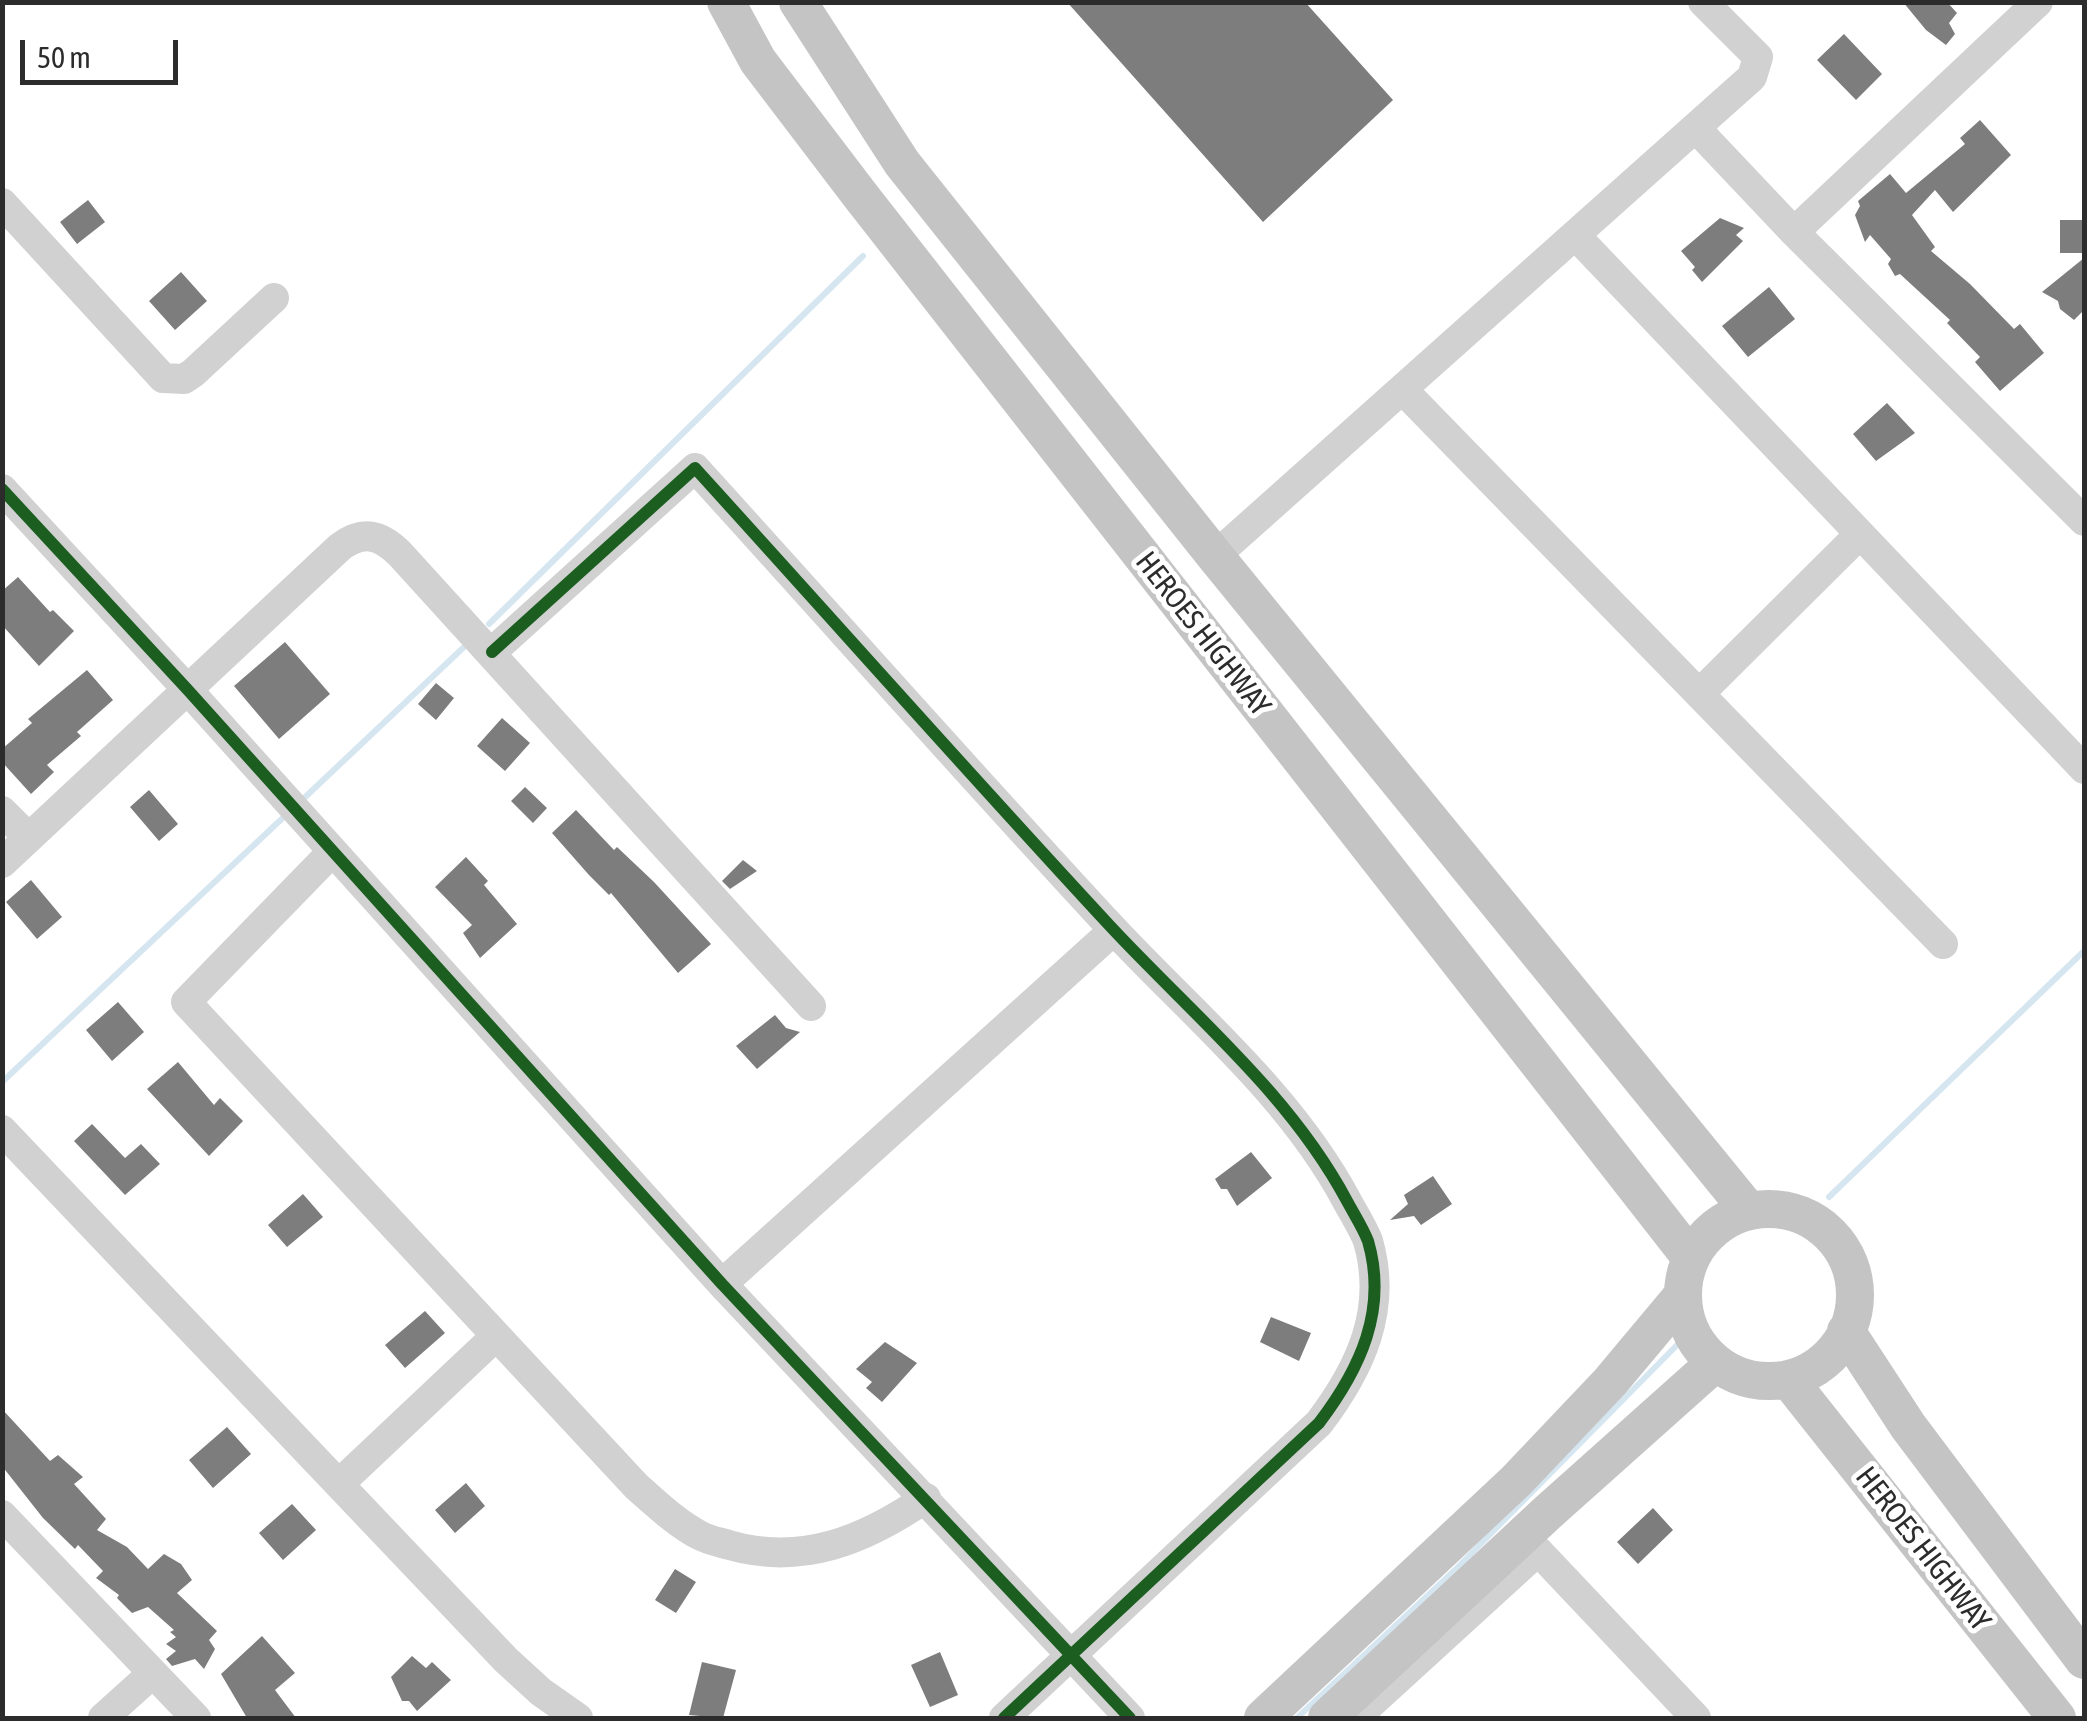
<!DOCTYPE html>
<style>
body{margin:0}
#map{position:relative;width:2087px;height:1721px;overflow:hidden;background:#fff;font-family:"Asap Condensed",sans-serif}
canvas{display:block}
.frame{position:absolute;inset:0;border:5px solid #2c2c2c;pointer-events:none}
.scale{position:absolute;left:20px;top:40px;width:158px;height:45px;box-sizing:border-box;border:5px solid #2c2c2c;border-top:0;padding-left:12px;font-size:30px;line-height:35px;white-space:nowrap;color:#2c2c2c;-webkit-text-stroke:8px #fff;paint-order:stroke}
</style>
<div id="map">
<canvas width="2087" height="1721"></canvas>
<div class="frame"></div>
<div class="scale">50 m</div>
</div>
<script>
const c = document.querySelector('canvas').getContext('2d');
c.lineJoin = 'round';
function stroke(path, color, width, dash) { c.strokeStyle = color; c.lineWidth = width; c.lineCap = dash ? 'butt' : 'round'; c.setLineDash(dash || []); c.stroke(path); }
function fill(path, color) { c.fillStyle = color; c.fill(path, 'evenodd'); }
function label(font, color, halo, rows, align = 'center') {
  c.font = font + ' "Asap Condensed",sans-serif'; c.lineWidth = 10; c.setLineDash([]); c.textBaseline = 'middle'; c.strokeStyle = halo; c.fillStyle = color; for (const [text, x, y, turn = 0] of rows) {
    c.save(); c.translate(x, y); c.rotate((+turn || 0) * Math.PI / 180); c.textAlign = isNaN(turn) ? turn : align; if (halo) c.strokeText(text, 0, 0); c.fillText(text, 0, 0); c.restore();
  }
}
const stream = new Path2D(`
 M 489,624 L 863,256
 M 301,801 L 464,647
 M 2,1082 L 288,813
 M 1829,1197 L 2084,951
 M 1297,1718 L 1455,1570 L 1680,1342`);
const building = new Path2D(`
 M 1067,2 L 1305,2 L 1393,100 L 1263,222 Z
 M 1903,2 L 1947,2 L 1957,13 L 1949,23 L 1955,34 L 1946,45 L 1926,30 Z
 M 1844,34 L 1882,74 L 1856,100 L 1817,60 Z
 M 1980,120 L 2011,155 L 1953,212 L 1935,190 L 1912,215 L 1935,247 L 1931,251 L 1970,284 L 2014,329 L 2020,324 L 2044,353 L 2000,391 L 1975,362 L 1980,357 L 1947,323 L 1950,320 L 1900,274 L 1895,276 L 1888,264 L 1891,259 L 1870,235 L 1865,242 L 1855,215 L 1860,206 L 1858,201 L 1890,174 L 1906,193 L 1965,144 L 1960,138 Z
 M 88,200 L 105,222 L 77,244 L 60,222 Z
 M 1720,218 L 1744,228 L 1736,235 L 1743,241 L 1702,282 L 1692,270 L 1695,267 L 1681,251 Z
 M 2060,220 L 2084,220 L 2084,253 L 2060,253 Z
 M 2084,258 L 2084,310 L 2074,320 L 2060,309 L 2058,301 L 2042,292 Z
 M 181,272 L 207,301 L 175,330 L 149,301 Z
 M 1769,287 L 1795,319 L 1748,357 L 1722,326 Z
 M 1887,403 L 1915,433 L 1876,461 L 1853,434 Z
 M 18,577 L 50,612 L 53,610 L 74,631 L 39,666 L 2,625 L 2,591 Z
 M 285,642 L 330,694 L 279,739 L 234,686 Z
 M 87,670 L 113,700 L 77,732 L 81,736 L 47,765 L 54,772 L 31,794 L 2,762 L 2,749 L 32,723 L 28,719 Z
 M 436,683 L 454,698 L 436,720 L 418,704 Z
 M 502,718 L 530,743 L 505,771 L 477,746 Z
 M 525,787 L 547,808 L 533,823 L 511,801 Z
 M 149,790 L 178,824 L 159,841 L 130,807 Z
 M 576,810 L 614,850 L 617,847 L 654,882 L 711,944 L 678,973 L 611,893 L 609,895 L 589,875 L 552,833 Z
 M 466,857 L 488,881 L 484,885 L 517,924 L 480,958 L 463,933 L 472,925 L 435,887 Z
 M 743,860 L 757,871 L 730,889 L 722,881 Z
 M 31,880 L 62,917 L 37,939 L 6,902 Z
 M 118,1002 L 144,1032 L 112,1061 L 86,1030 Z
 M 775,1015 L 786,1028 L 800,1032 L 757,1069 L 736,1046 Z
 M 178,1062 L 214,1105 L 220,1098 L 243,1121 L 209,1156 L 147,1089 Z
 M 92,1124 L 125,1158 L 141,1144 L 160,1164 L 125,1195 L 74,1141 Z
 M 1251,1152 L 1272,1178 L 1237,1206 L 1227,1189 L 1221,1189 L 1215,1179 Z
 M 1433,1176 L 1452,1204 L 1421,1225 L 1414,1216 L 1390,1220 L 1408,1204 L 1404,1195 Z
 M 303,1194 L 323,1217 L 287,1247 L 268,1225 Z
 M 425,1311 L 445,1333 L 405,1368 L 385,1345 Z
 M 1271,1317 L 1311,1333 L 1299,1361 L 1260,1342 Z
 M 885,1342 L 917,1363 L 882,1402 L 866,1388 L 872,1382 L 856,1369 Z
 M 2,1409 L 50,1461 L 58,1455 L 83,1477 L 74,1484 L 106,1519 L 97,1530 L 127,1547 L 148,1569 L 164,1554 L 181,1564 L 192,1580 L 177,1593 L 217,1631 L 209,1640 L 215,1649 L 204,1669 L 195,1659 L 172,1666 L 166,1659 L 176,1651 L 166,1644 L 176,1637 L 170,1632 L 174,1630 L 148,1607 L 132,1613 L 117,1598 L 119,1595 L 96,1578 L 103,1571 L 78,1545 L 75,1549 L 43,1518 L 2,1466 Z
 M 227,1427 L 251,1454 L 213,1488 L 189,1460 Z
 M 466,1483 L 485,1506 L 455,1533 L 435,1510 Z
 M 292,1504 L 316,1530 L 283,1560 L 259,1533 Z
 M 1653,1508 L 1673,1530 L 1638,1564 L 1617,1542 Z
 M 675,1569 L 696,1582 L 676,1613 L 655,1600 Z
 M 262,1636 L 295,1673 L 275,1690 L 296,1718 L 247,1718 L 221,1674 Z
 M 940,1652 L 958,1695 L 930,1707 L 911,1665 Z
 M 412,1656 L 426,1668 L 432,1662 L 451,1680 L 417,1711 L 409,1701 L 402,1701 L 391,1677 Z
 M 702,1662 L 736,1670 L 723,1718 L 689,1715 Z`);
const minor = new Path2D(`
 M 2038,2 L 1794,232 L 2084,521
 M 1699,127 L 1706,139 L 1794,232
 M 2,203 L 163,378 L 184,379 L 193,373 L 274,298
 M 1576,236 L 2084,769
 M 1403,390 L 1943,944
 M 2,489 L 187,689 L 722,1284 L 1130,1718
 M 1215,556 L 1752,77 L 1758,57 L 1703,2
 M 492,652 L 695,468 C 834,621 971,776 1111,927 C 1193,1015 1290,1094 1347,1201 C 1354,1214 1363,1228 1368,1241 C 1388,1310 1360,1369 1319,1423 L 1004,1718
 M 1699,694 L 1860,534
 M 2,811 L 29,838
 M 332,852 L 186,1002 L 637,1487 C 657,1504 676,1523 699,1535 C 708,1540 719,1542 729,1545 C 802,1566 865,1540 926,1498
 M 2,863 L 340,547 C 363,530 380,534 400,554 L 811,1006
 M 2,1130 L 506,1660 L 541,1692 L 578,1718
 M 722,1284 L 1114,930
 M 340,1483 L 496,1336
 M 2,1515 L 196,1718
 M 103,1718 L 153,1673
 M 1355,1718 L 1538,1551 L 1696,1718`);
const major = new Path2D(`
 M 726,2 L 758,61 L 860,195 L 1691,1258
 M 798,2 L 902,163 L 1215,556 L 1749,1211
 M1683 1295a86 86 0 1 1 172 0a86 86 0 1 1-172 0Z
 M 1846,1331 L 1908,1426 L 2084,1660
 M 1788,1379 L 2057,1718
 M 1263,1718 L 1516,1481 L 1610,1382 L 1682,1296
 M 1327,1718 L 1547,1513 L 1715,1363`);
const cycleway = new Path2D(`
 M 2,489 L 187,689 L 722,1284 L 1130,1718
 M 492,652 L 695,468 C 834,621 971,776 1111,927 C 1193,1015 1290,1094 1347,1201 C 1354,1214 1363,1228 1368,1241 C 1388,1310 1360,1369 1319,1423 L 1004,1718`);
const streetNames = [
 ["HEROES HIGHWAY",1203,634,52],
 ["HEROES HIGHWAY",1923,1549,52]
];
stroke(stream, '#d6e6f1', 6);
fill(building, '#7d7d7d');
stroke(minor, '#d1d1d1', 30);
stroke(major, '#c4c4c4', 38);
stroke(cycleway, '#1b5e20', 12);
label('30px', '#2c2c2c', '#fff', streetNames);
</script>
